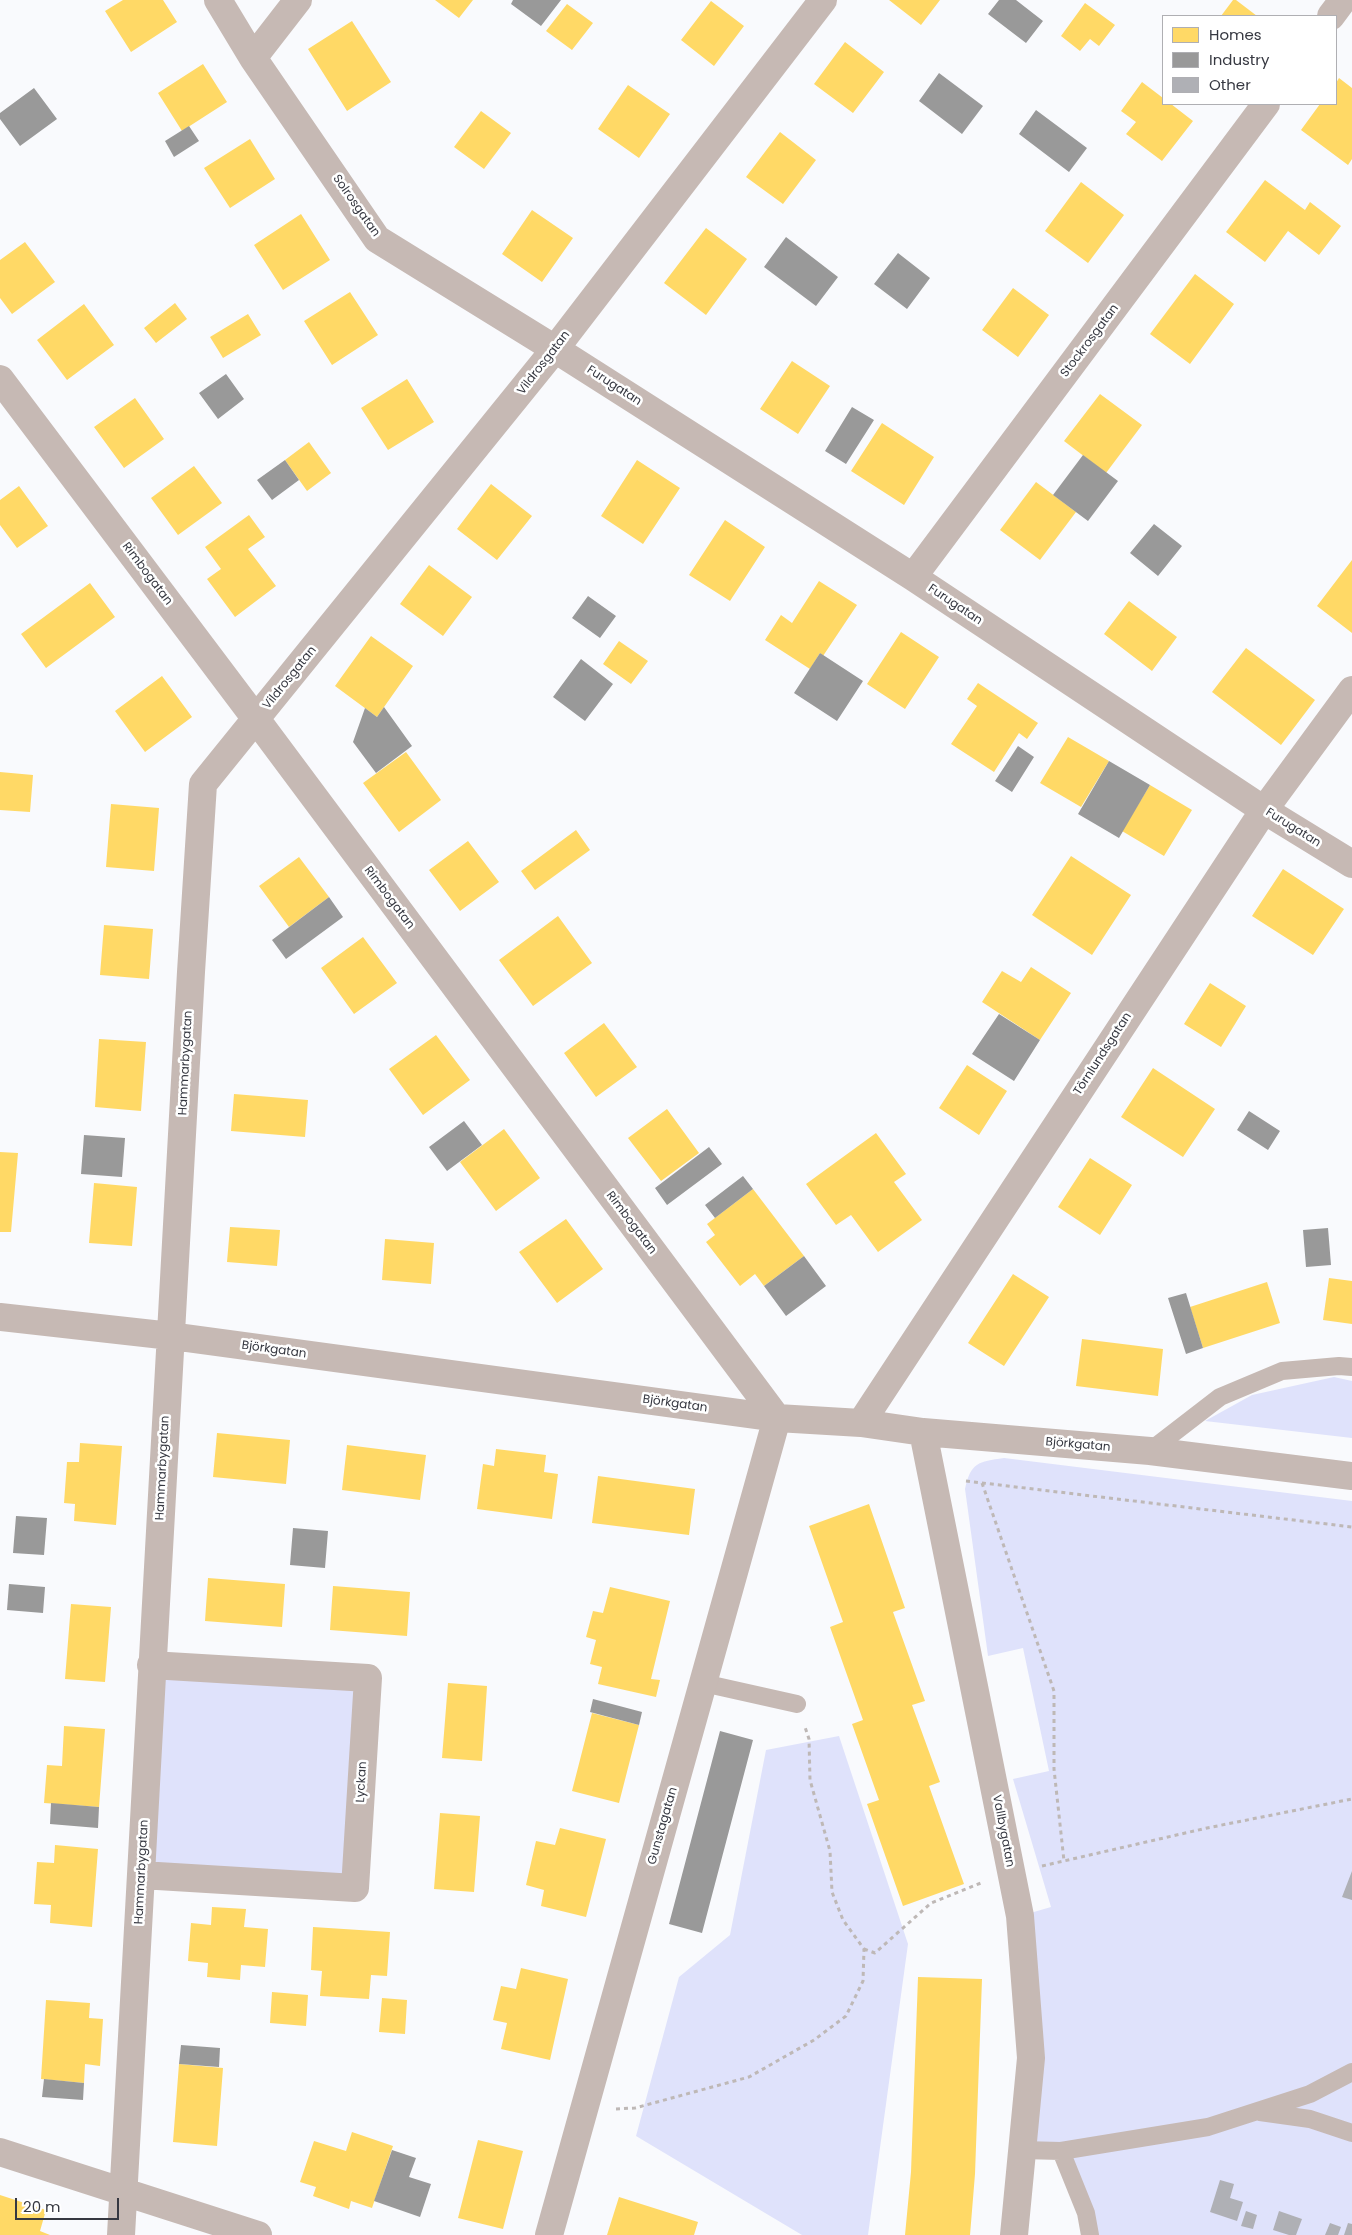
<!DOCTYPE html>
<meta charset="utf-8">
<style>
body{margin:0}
#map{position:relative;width:1352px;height:2235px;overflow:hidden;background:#f9fafd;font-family:Poppins,sans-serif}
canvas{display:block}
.legend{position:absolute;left:1162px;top:15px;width:175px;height:90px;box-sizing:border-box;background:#fff;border:1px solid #afafb3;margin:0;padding:6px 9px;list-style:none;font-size:15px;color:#363841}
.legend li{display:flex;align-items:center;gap:10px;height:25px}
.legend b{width:25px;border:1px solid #afafb3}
.scale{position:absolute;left:15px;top:2198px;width:104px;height:22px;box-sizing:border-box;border:2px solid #363841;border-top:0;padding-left:6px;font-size:15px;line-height:18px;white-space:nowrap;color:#363841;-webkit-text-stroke:4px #fff;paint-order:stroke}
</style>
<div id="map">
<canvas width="1352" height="2235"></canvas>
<ul class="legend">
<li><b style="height:14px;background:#ffd966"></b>Homes</li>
<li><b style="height:14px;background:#999"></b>Industry</li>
<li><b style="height:14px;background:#afb0b5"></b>Other</li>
</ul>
<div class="scale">20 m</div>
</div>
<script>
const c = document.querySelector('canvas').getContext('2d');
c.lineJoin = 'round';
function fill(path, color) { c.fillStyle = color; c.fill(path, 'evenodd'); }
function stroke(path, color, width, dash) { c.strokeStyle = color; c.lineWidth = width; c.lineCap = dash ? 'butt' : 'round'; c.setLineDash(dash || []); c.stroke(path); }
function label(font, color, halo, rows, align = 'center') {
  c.font = font + ' Poppins,sans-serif'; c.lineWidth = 5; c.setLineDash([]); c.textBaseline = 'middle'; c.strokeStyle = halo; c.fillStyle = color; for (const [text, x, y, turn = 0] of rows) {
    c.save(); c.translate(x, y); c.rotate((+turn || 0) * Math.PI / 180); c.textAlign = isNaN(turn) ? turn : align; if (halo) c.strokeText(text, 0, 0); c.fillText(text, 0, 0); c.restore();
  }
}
const green = new Path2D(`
 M 1334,1377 L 1352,1381 L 1352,1438 L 1205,1421 L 1252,1395 Z
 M 1004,1458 L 1352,1501 L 1352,2235 L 1090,2235 L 1061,2151 L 1022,2150 L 1020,1916 L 1051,1907 L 1013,1779 L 1049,1771 L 1023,1648 L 988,1656 L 965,1489 C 971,1462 978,1462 1004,1458 Z
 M 151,1665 L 368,1678 L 355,1888 L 141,1875 Z
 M 839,1736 L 908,1944 L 868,2235 L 802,2235 L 636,2136 L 679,1977 L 730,1935 L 766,1750 Z`);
const homes = new Path2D(`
 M 123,0 L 163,0 L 177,22 L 131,52 L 105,11 Z
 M 435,0 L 473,0 L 459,18 Z
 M 889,0 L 940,0 L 921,25 Z
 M 1233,0 L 1236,0 L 1257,16 L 1221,16 Z
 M 711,1 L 744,26 L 714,66 L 681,40 Z
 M 1085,3 L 1115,25 L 1099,46 L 1090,39 L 1080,51 L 1061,36 Z
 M 567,4 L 593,23 L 572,50 L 546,31 Z
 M 352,21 L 391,82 L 347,111 L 308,49 Z
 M 845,42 L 884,72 L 853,113 L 814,84 Z
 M 203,64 L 227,102 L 182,131 L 158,93 Z
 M 1339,78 L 1352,88 L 1352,159 L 1348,165 L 1301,130 L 1320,104 L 1336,104 L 1336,83 Z
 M 1142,82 L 1163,98 L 1163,104 L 1171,104 L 1193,121 L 1162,161 L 1126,134 L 1136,122 L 1121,111 Z
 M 628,85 L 670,114 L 639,158 L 598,129 Z
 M 481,111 L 511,133 L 484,169 L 454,147 Z
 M 780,132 L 816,160 L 783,204 L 746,177 Z
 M 250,139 L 275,179 L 230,208 L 204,168 Z
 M 1265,180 L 1305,210 L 1310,202 L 1341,226 L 1319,255 L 1288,231 L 1265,262 L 1226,232 Z
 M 1081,182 L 1124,215 L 1088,263 L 1045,231 Z
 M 532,210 L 573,238 L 542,282 L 502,254 Z
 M 301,214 L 330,260 L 283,290 L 254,245 Z
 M 706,228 L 747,259 L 706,315 L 664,283 Z
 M 25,242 L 55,282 L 12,314 L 0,298 L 0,260 Z
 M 1195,274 L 1234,304 L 1190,364 L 1150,334 Z
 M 1013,288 L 1049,315 L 1018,357 L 982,330 Z
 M 350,292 L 378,335 L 332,365 L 304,321 Z
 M 175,303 L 187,319 L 156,343 L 144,328 Z
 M 84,304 L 114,345 L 67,380 L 37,340 Z
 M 248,314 L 261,335 L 223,358 L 210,337 Z
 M 792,361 L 830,386 L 798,434 L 760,409 Z
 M 407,379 L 434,422 L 388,450 L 361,408 Z
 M 1100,394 L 1142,425 L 1106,473 L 1064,441 Z
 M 135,398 L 164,439 L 124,468 L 94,427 Z
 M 882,423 L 934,457 L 904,505 L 851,471 Z
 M 309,442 L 331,473 L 307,491 L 285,460 Z
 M 637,460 L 680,488 L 643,544 L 601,516 Z
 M 194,466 L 222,503 L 178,535 L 151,498 Z
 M 1036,482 L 1076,512 L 1040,560 L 1000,530 Z
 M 491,484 L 532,516 L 497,560 L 457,529 Z
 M 19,486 L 48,526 L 17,548 L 0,525 L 0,500 Z
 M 249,515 L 265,537 L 248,549 L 276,586 L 235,617 L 207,579 L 221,569 L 205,547 Z
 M 725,520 L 765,547 L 730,601 L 689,575 Z
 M 1352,560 L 1352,633 L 1317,606 Z
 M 429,565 L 472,597 L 443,636 L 400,604 Z
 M 819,581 L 857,605 L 823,656 L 820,653 L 810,669 L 765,640 L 781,615 L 792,623 Z
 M 90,583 L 115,617 L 46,668 L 21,634 Z
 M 1129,601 L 1177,637 L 1152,671 L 1104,634 Z
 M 901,632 L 939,657 L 905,709 L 867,684 Z
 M 371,636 L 413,666 L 377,717 L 335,686 Z
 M 619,641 L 648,661 L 631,684 L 603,664 Z
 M 1246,648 L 1315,700 L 1281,745 L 1212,692 Z
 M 162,676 L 192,717 L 145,752 L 115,711 Z
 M 978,683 L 1038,723 L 1027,739 L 1019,733 L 994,772 L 951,744 L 977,706 L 967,699 Z
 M 1068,737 L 1109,761 L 1081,807 L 1040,783 Z
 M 406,752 L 441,800 L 399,832 L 363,783 Z
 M 0,772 L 33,775 L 30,812 L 0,810 Z
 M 1150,785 L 1192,810 L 1164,856 L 1122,831 Z
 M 111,804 L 159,808 L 154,871 L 106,867 Z
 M 576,830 L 590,850 L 535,890 L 521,871 Z
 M 468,841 L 499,882 L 460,911 L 429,870 Z
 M 1071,856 L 1131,895 L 1092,955 L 1032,915 Z
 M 299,857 L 329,897 L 289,927 L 259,886 Z
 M 1283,869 L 1344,909 L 1313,955 L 1252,916 Z
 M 558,916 L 592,963 L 533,1006 L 499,960 Z
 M 104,925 L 153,929 L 149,979 L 100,975 Z
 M 363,937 L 397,983 L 354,1014 L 321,968 Z
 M 1031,967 L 1071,993 L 1040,1040 L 982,1002 L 1002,971 L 1021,982 Z
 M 1210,983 L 1246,1006 L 1221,1047 L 1184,1024 Z
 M 604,1023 L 637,1067 L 596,1097 L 564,1053 Z
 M 436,1035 L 470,1080 L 423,1115 L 389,1069 Z
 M 99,1039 L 146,1042 L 141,1111 L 95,1107 Z
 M 967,1065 L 1007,1091 L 979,1135 L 939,1108 Z
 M 1153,1068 L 1215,1109 L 1183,1157 L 1121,1117 Z
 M 234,1094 L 308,1100 L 305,1137 L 231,1131 Z
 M 667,1109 L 699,1153 L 661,1181 L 628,1138 Z
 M 504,1129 L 540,1178 L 496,1211 L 460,1162 Z
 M 876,1133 L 906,1174 L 894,1182 L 922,1220 L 878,1252 L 851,1215 L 836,1225 L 806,1184 Z
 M 0,1152 L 18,1153 L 11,1232 L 0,1232 Z
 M 1090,1158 L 1132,1185 L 1100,1235 L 1058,1207 Z
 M 94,1183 L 137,1187 L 132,1246 L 89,1243 Z
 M 753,1189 L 804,1256 L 764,1286 L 755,1274 L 740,1286 L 706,1242 L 715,1235 L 707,1224 Z
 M 566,1219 L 603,1269 L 557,1303 L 519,1252 Z
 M 230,1227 L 280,1230 L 277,1266 L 227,1262 Z
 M 385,1239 L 434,1243 L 431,1284 L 382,1280 Z
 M 1013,1274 L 1049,1297 L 1004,1366 L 968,1343 Z
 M 1329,1278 L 1352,1281 L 1352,1324 L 1323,1320 Z
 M 1267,1282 L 1280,1323 L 1203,1348 L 1190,1307 Z
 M 1082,1339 L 1163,1349 L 1158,1396 L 1076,1386 Z
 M 217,1433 L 290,1440 L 286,1484 L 213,1477 Z
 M 80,1443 L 122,1446 L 116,1525 L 74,1521 L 75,1504 L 64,1503 L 67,1462 L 79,1462 Z
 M 347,1445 L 426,1455 L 420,1500 L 342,1490 Z
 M 496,1449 L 546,1455 L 544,1472 L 558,1474 L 552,1519 L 477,1509 L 483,1464 L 494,1466 Z
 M 598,1476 L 695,1489 L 689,1535 L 592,1523 Z
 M 869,1504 L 905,1608 L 893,1612 L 925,1701 L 912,1705 L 940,1782 L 929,1786 L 964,1884 L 903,1906 L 867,1804 L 879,1800 L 852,1724 L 863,1720 L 830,1627 L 843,1622 L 809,1526 Z
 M 208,1578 L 285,1584 L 282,1627 L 205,1621 Z
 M 333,1586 L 410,1592 L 407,1636 L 330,1630 Z
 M 610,1587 L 670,1601 L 651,1679 L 660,1680 L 656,1697 L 598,1684 L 602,1667 L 590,1664 L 596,1640 L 586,1637 L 593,1611 L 603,1613 Z
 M 71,1604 L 111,1607 L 105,1682 L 65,1679 Z
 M 448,1683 L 487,1686 L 482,1761 L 442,1758 Z
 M 592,1713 L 639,1725 L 619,1803 L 572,1791 Z
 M 64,1726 L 105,1729 L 99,1807 L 44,1803 L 47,1765 L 62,1766 Z
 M 440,1813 L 480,1816 L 474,1892 L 434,1889 Z
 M 560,1828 L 606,1839 L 586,1917 L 541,1906 L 544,1890 L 526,1885 L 536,1841 L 555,1845 Z
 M 55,1845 L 98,1849 L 92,1927 L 50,1923 L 51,1905 L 34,1904 L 37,1862 L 54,1863 Z
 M 212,1907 L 246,1909 L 244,1927 L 268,1929 L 265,1967 L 241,1965 L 240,1980 L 207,1977 L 208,1963 L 188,1961 L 191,1923 L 211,1925 Z
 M 313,1927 L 390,1932 L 387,1976 L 371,1975 L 369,1999 L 320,1996 L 322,1971 L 311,1970 Z
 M 521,1968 L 568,1979 L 550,2060 L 501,2049 L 507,2023 L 493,2020 L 501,1986 L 516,1989 Z
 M 918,1977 L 982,1979 L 975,2174 L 970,2235 L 905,2235 L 911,2172 Z
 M 272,1992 L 308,1995 L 306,2026 L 270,2023 Z
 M 382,1998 L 407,2000 L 405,2034 L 379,2032 Z
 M 46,2000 L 90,2003 L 89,2018 L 103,2019 L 100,2066 L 85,2064 L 84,2083 L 41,2079 Z
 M 179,2064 L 223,2068 L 217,2146 L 173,2142 Z
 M 352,2132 L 393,2146 L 372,2208 L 351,2201 L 349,2209 L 313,2196 L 316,2187 L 300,2182 L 314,2141 L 346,2151 Z
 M 478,2140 L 523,2151 L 503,2229 L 458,2218 Z
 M 0,2195 L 46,2210 L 40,2231 L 50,2235 L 0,2235 Z
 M 619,2197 L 698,2222 L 694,2235 L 607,2235 Z`);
const industry = new Path2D(`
 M 513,0 L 561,0 L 541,26 L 511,4 Z
 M 999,0 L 1016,0 L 1043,21 L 1026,43 L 988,14 Z
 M 939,73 L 983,106 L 962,134 L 919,101 Z
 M 34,88 L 57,119 L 20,146 L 0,119 L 0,113 Z
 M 1036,110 L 1087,148 L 1069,172 L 1019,134 Z
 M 189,126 L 199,141 L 174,157 L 165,141 Z
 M 786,237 L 838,277 L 816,306 L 764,267 Z
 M 898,253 L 930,278 L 907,309 L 874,284 Z
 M 226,374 L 244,399 L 218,419 L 199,393 Z
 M 852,407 L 874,420 L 846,464 L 825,451 Z
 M 1083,455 L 1118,481 L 1088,521 L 1053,495 Z
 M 285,460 L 299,480 L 272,500 L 257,480 Z
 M 1154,524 L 1182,546 L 1158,576 L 1130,553 Z
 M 588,596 L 616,616 L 600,638 L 572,618 Z
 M 820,653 L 863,681 L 837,721 L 794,693 Z
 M 581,659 L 613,684 L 585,721 L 553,697 Z
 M 384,707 L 412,746 L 376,773 L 353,742 L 365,708 L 377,717 Z
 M 1018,746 L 1034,757 L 1012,792 L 995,781 Z
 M 1109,761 L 1150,785 L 1119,838 L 1078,814 Z
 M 329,897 L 343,917 L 286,959 L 272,940 Z
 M 999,1014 L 1040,1040 L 1014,1081 L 972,1054 Z
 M 1249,1111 L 1280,1131 L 1268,1150 L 1237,1130 Z
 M 464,1121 L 482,1145 L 447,1171 L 429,1147 Z
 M 84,1135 L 125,1138 L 122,1177 L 81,1174 Z
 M 709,1147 L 722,1164 L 667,1205 L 655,1188 Z
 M 743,1176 L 753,1189 L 715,1218 L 705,1205 Z
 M 1328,1228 L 1331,1265 L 1306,1267 L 1303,1230 Z
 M 804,1256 L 826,1286 L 786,1316 L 764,1286 Z
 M 1186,1293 L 1203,1348 L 1186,1354 L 1168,1298 Z
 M 16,1516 L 47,1518 L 44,1555 L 13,1553 Z
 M 293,1528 L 328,1531 L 325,1568 L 290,1565 Z
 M 9,1584 L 45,1587 L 43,1613 L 7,1610 Z
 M 593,1699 L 642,1712 L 639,1725 L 590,1712 Z
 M 720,1731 L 753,1740 L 702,1933 L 669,1924 Z
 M 51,1803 L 99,1807 L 98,1828 L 50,1824 Z
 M 181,2045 L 220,2048 L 219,2067 L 179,2064 Z
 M 44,2079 L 84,2083 L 83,2100 L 42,2097 Z
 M 392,2150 L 416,2158 L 409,2177 L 431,2184 L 420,2217 L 374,2201 Z`);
const building = new Path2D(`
 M 1352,1871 L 1352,1900 L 1342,1897 Z
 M 1220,2180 L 1234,2184 L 1230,2198 L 1243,2202 L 1237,2221 L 1210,2212 Z
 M 1246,2211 L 1257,2215 L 1253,2229 L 1241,2226 Z
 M 1279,2211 L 1302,2219 L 1296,2235 L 1289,2235 L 1273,2230 Z
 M 1330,2223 L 1341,2227 L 1338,2235 L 1325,2235 Z
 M 1348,2223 L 1352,2224 L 1352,2235 L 1344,2235 Z`);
const path = new Path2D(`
 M 966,1481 L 1352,1527
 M 982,1483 L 1054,1691 L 1054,1769 L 1064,1861
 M 1042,1866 L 1207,1828 L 1352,1799
 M 864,1949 L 875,1953 L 931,1903 L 981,1883
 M 616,2109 L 635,2108 L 749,2077 L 814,2040 L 846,2016 L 863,1981 L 864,1949 L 843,1920 L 832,1892 L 830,1851 L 810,1780 L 809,1739 L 805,1727`);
const service = new Path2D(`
 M 1150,1451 L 1220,1397 L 1282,1371 L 1339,1366 L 1352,1367
 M 703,1683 L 797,1704
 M 1260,2112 L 1310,2119 L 1352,2133
 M 1022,2150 L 1061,2151 L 1208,2127 L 1310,2094 L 1352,2072
 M 1061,2151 L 1086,2213 L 1090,2235`);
const minor = new Path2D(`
 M 218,0 L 253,58 L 377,239 L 555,349 L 913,577 L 1264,810 L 1352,864
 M 1331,16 L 1343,0
 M 253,58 L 298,0
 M 0,379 L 256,719 L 777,1418 L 549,2235
 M 913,577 L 1266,104
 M 0,1317 L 171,1336 L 777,1418 L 861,1423 L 923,1432 L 1150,1451 L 1352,1476
 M 861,1423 L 1264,810 L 1352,690
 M 923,1432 L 1020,1916 L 1031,2058 L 1014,2235
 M 141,1875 L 355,1888 L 368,1678 L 151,1665
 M 0,2152 L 258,2235
 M 121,2235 L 191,972 L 203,784 L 555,349 L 823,0`);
const streetNames = [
 ["Solrosgatan",356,206,55],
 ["Stockrosgatan",1090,341,-53],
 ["Vildrosgatan",544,363,-52],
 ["Furugatan",614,386,33],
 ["Rimbogatan",147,574,53],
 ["Furugatan",955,605,34],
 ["Vildrosgatan",290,678,-51],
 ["Furugatan",1293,828,32],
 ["Rimbogatan",389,898,53],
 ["Törnlundsgatan",1103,1054,-57],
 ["Hammarbygatan",186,1063,-87],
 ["Rimbogatan",631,1223,53],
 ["Björkgatan",274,1350,8],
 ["Björkgatan",675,1404,8],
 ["Björkgatan",1078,1445,5],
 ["Hammarbygatan",163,1468,-87],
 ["Lyckan",362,1782,-87],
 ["Gunstagatan",663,1826,-74],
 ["Vallbygatan",1003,1831,79],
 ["Hammarbygatan",142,1872,-87]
];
fill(green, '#dfe2fb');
fill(homes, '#ffd966');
fill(industry, '#999');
fill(building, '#afb0b5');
stroke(path, '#beb8b6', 3, [4, 4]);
stroke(service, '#c6b9b4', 18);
stroke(minor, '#c6b9b4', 28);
label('12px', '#363841', '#fff', streetNames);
</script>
